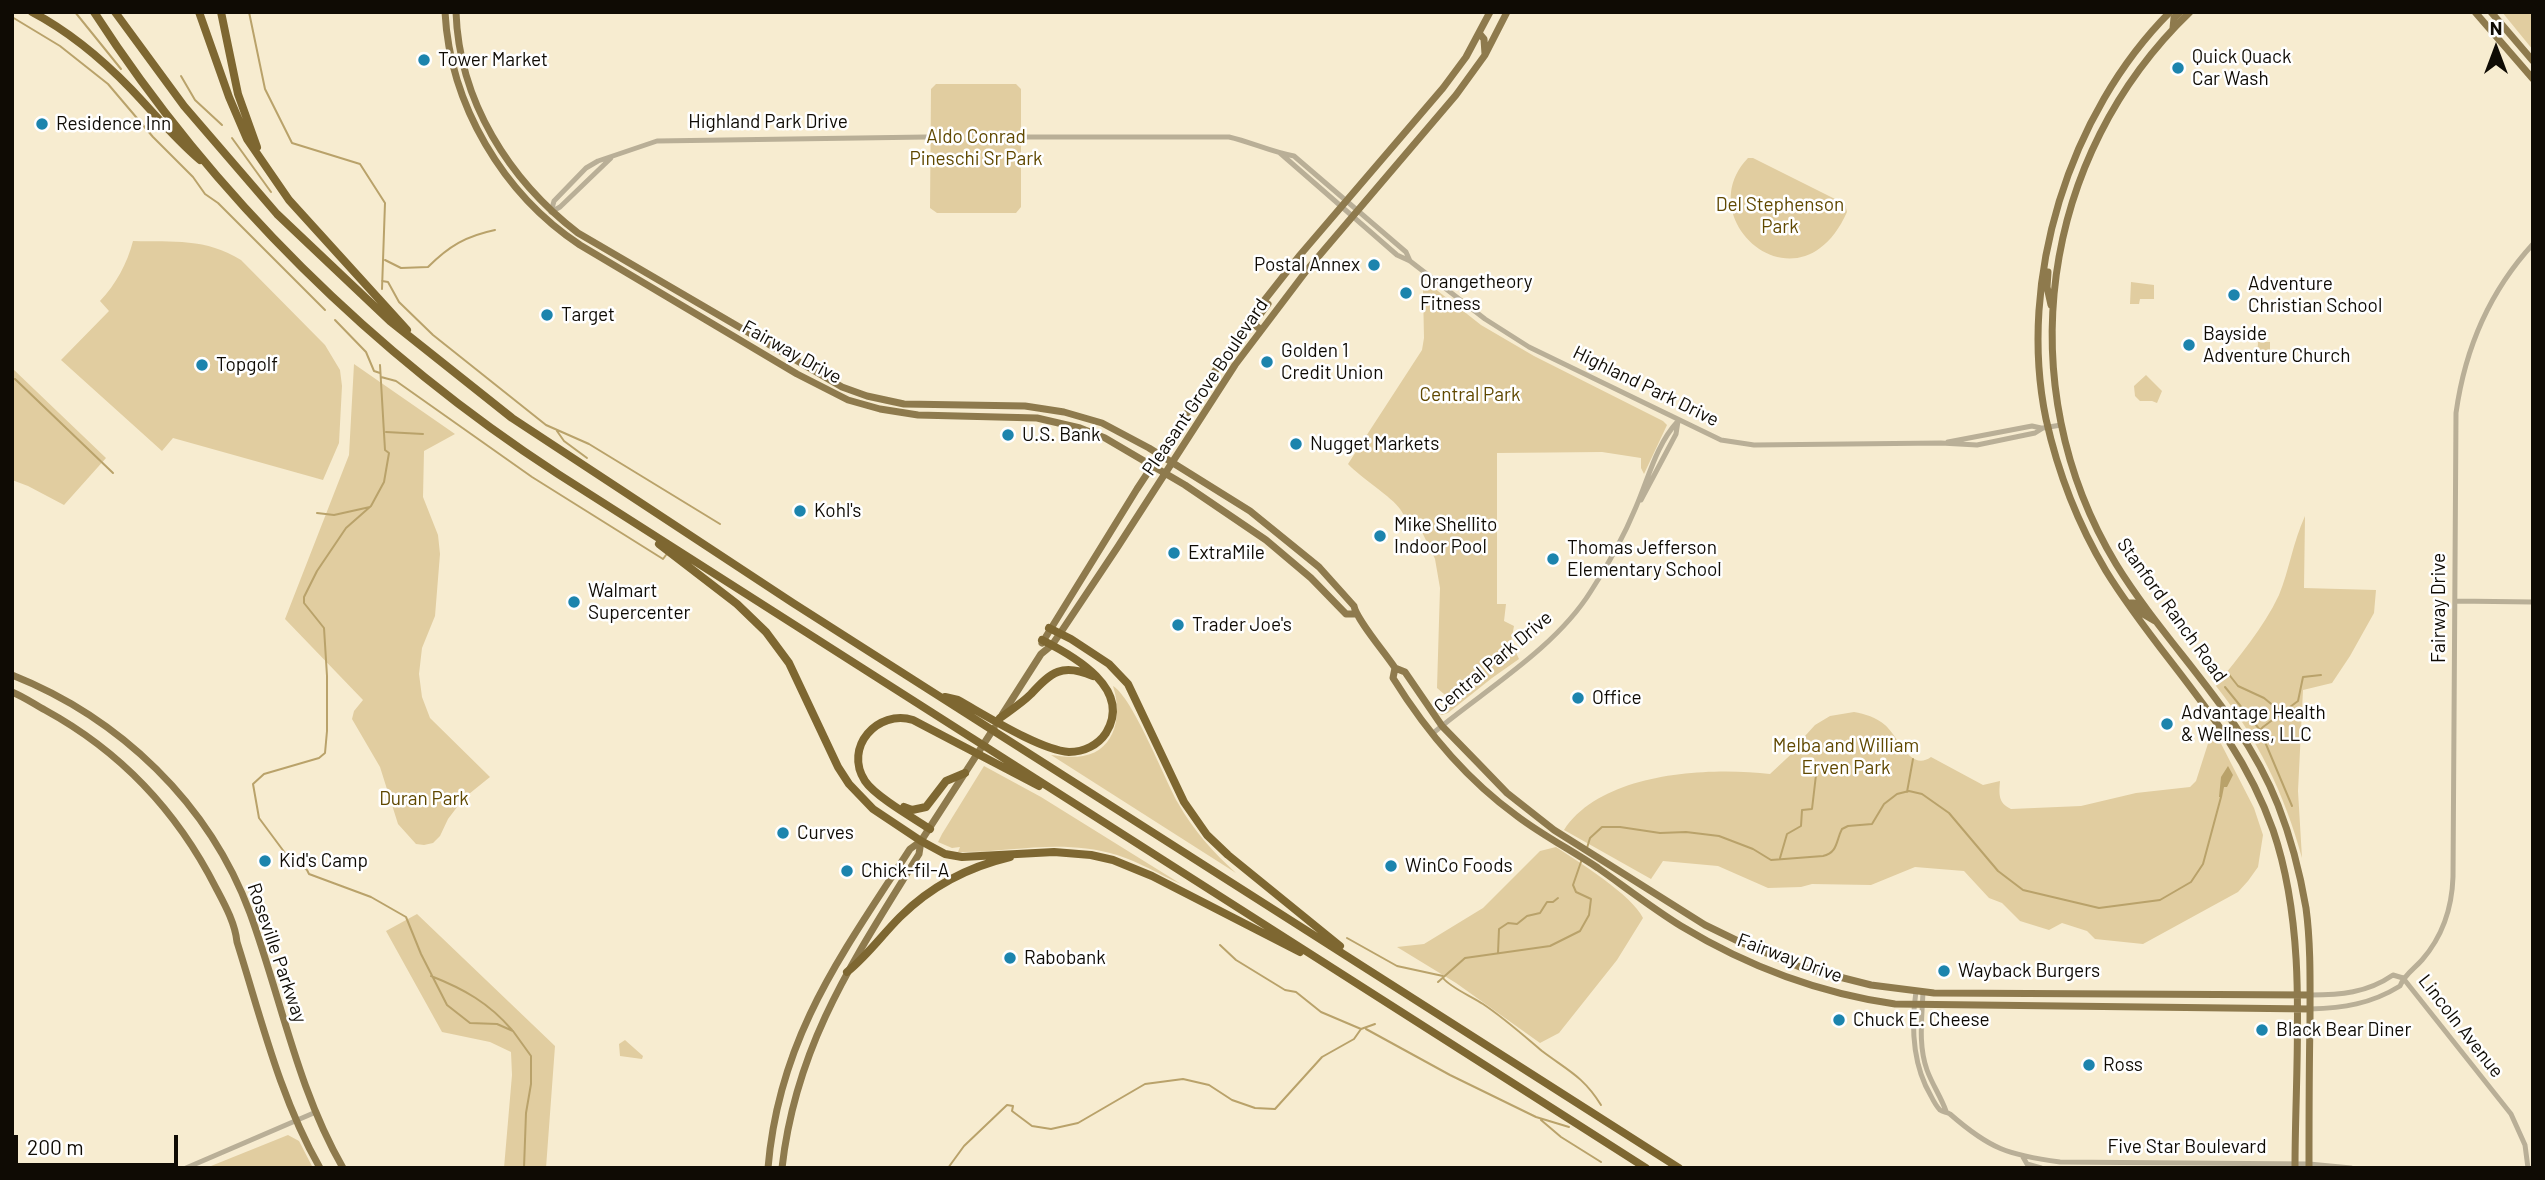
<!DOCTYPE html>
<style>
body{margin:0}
#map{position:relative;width:2545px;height:1180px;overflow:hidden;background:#f7ecd0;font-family:Barlow,sans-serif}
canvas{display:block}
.frame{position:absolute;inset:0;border:14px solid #0f0b04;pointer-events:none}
.north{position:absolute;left:2461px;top:14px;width:70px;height:70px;-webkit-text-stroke:5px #fff;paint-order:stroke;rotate:0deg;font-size:19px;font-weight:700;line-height:28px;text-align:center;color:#0f0b04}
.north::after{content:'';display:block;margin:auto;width:24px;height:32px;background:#0f0b04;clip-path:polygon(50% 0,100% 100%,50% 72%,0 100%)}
.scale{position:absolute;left:14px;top:1135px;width:164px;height:32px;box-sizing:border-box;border:4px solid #0f0b04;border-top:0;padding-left:9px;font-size:21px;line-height:24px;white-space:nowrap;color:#0f0b04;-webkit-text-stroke:5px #fff;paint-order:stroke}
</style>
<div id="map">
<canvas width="2545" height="1180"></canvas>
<div class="frame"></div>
<div class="north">N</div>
<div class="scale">200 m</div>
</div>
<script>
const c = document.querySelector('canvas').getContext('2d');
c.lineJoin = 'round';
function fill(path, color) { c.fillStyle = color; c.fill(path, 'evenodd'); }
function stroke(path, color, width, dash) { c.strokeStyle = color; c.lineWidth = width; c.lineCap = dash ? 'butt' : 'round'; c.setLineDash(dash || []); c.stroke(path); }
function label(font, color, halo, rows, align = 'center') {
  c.font = font + ' Barlow,sans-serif'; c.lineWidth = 5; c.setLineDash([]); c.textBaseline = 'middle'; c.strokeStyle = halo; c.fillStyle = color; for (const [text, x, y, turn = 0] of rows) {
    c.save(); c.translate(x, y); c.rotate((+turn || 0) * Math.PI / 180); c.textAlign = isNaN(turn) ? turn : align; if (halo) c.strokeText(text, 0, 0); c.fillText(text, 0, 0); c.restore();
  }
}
const green = new Path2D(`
 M 2502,12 L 2533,12 L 2533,50 Z
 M 936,84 L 1016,84 L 1021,89 L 1021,207 L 1016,213 L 937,213 L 930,208 L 931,89 Z
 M 1748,158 L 1753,158 L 1845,204 L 1847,212 C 1800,317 1688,220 1748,158 Z
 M 133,241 C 173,242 206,238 241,260 L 325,345 L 340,370 L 342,386 L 339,443 L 323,480 L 173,438 L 162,451 L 61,360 L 109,311 L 100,301 C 116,284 127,264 133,241 Z
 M 2131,282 L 2154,285 L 2154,299 L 2140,299 L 2139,304 L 2130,304 Z
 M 1429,284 L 1481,325 L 1534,356 L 1663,421 L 1667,425 L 1644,474 L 1641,468 L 1641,458 L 1602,452 L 1497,453 L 1497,604 L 1506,604 L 1504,621 L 1514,626 L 1511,642 L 1519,659 L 1492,678 L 1448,713 L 1442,715 L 1438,713 L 1451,700 L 1437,688 L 1440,588 L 1435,559 L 1422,532 C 1406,528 1408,520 1400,509 C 1392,497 1361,478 1348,464 L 1422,350 L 1424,338 L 1423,290 Z
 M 2258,342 L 2270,342 L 2270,359 L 2257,359 Z
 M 354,364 L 455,434 L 424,451 L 423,497 L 438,535 L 440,554 L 435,616 L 422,648 L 419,674 L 422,697 L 430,718 L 490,777 L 464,798 L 448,819 L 440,836 L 433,843 L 424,845 L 416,844 L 398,824 L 380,767 L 352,719 L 354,711 L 363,700 L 285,619 L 349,455 Z
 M 12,368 L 106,458 L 64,505 L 28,486 L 12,480 Z
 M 2146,375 L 2162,391 L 2157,403 L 2152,401 L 2140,401 L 2135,396 L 2134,386 Z
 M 2305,516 L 2304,588 L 2376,590 L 2374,613 L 2350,656 L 2332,683 L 2303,690 L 2298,791 L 2302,858 C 2285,795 2257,737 2216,686 C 2239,656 2263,629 2279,595 C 2289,571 2293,542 2305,516 Z
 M 1113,686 C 1133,698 1164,778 1178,803 C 1193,830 1214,853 1236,873 L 1051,755 C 1060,756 1071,758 1083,756 C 1117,750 1122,713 1113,686 Z
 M 1854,712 C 1865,714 1876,717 1885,725 C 1899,737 1910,772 1931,757 L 1983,785 L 2000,781 C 1999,794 1998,803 2011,809 L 2081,806 L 2136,793 L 2190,787 L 2196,781 L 2213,728 L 2254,808 L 2263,835 L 2258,867 L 2248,881 L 2238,892 L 2143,944 L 2095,939 L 2087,931 L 2062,923 L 2049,930 L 2020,921 L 2002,903 L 1989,898 L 1964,871 L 1915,867 L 1871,885 L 1812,884 L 1801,887 L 1768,888 L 1718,866 L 1663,861 L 1651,879 L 1564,830 C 1602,772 1709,767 1770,774 L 1801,745 L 1805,736 L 1815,725 L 1830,716 Z
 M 984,766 L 1041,797 L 1181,884 C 1160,875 1140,862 1117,855 C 1059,838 1012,853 958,852 L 960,847 L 952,848 L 938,842 L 942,834 Z
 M 1556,847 C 1579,862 1632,895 1643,918 L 1617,960 L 1559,1033 L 1540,1043 L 1456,983 L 1397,947 L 1424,944 L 1483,908 L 1540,851 Z
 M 417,914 L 555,1046 L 546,1168 L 504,1168 L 512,1075 L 511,1052 L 490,1042 L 442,1032 L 386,931 Z
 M 625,1040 L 643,1056 L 642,1059 L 620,1056 L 619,1044 Z
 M 288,1135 L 299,1141 L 313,1168 L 206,1168 Z`);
const water = new Path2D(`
 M 2228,766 L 2233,775 L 2227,787 L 2224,787 L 2222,797 L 2219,797 L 2221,777 Z`);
const stream = new Path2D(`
 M 75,12 L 121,69
 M 249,12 L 265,89 L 292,143 L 360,164 L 385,203 L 382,289
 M 12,17 L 60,46 L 108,84 L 153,137 L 193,177 L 205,194 L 218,203 L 325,310
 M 181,76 L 195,100 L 222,125
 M 232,138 L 271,192
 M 385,260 L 401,268 L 428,267 C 449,246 466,236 495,230
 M 382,281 L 388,282 L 399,302 L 433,335 L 546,425 L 589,444 L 720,524
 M 335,320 L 366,352 L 374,371 L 380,373
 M 380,365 L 385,450 L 389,453 L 384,482 L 371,506 L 346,528 L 317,571 L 304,597 L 304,603 L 324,628 L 327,676 L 327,731 L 325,753 L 319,758 L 264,774 L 253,784 L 259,818 L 285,853 L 307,870 L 309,874 L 371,897 L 406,917 L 421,954 L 447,1005 L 470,1023 L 497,1024 L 513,1031 L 531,1056 L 531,1084 L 526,1113 L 524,1168
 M 381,377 L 396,381 L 532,477 L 663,559 L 666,555
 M 15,379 L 113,473
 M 557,431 L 564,441 L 587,458
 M 386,432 L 423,434
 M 317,513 L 334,515 L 370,507
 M 2227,672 L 2238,686 L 2264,698 L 2281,712
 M 2225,687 L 2260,730 L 2292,806
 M 2252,739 L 2263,727 L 2298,701 L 2303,677 L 2321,675
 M 1907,792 L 1913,759
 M 1587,848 L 1590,838 L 1602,827 L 1620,827 L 1660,833 L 1686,832 L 1719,836 L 1753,849 L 1771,860 L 1823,856 C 1838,853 1836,840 1842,829 L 1848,826 L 1872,824 L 1884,804 L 1897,794 L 1909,791 L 1922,794 L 1949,813 L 1998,871 L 2023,890 L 2099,908 L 2160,900 L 2191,882 L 2203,864 L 2221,797
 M 1780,858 L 1787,834 L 1801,826 L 1802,810 L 1812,809 L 1816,775
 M 1347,938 L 1397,966 L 1443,976
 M 1220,945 L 1236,960 L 1285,990 L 1296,992 L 1321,1012 L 1361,1029
 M 1498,953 L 1499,929 L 1508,923 L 1517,924 L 1527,916 L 1540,913 L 1547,902 L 1553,902 L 1558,898
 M 431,976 C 464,989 489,1003 512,1030
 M 1443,978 C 1451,988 1471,996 1483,1004 C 1504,1018 1523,1035 1542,1051 C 1567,1070 1583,1076 1601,1105
 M 1438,982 L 1465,958 L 1550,946 L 1580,931 L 1589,915 L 1591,899 L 1576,892 L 1573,885 L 1582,859
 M 1366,1029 L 1450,1075 L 1536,1117 L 1569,1127
 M 1541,1120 L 1561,1137 L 1601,1162
 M 948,1168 L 964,1146 L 1007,1105 L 1013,1106 L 1012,1111 L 1032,1126 L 1051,1129 L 1078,1123 L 1145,1084 L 1183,1079 L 1209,1085 L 1232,1100 L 1255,1108 L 1275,1109 L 1322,1057 L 1354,1039 L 1361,1029 L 1375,1024`);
const minor = new Path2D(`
 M 1026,137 L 1229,137 C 1251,142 1271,152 1294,156 L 1406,252 L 1410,261
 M 1280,153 L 1397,255 L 1410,261 L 1485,319 L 1529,347 L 1721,440 L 1754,445 L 1941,443 L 1977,445 L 2035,433 L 2043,428 L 2061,425
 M 551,212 L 554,201 L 586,168 L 598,161 L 657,141 L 926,137
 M 551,212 L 560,207 L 611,158
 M 1948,442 L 2032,426 L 2041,428
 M 1641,500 L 1676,434 L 1678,421
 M 2455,601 L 2533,602
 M 1432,734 C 1483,691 1555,649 1591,591 C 1608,565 1624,536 1636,507 C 1649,477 1656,445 1678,421
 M 2403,978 L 2511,1114 L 2525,1145 L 2528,1168
 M 1916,991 C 1911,1027 1912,1064 1931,1096 C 1933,1100 1937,1107 1940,1110 C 1943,1112 1947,1112 1950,1114 C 1990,1149 2008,1155 2060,1162 L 2309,1164 L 2351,1168
 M 1923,992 C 1922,1018 1918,1045 1927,1070 C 1932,1084 1941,1097 1946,1111
 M 2310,995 C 2340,995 2367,993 2393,975 L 2403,978
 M 2310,1009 C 2343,1008 2371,1004 2400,986 C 2404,975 2414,969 2422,960 C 2442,937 2452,908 2453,877 L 2456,413 C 2465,348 2489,292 2533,244
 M 2023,1157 L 2027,1164 L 2041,1168
 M 186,1168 L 316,1112`);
const major = new Path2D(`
 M 445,12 C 450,105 503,194 580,245 L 797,374 L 848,400 L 880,409 L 918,415 L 1037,418 L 1080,428 L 1105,438 L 1185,485 L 1266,540 L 1311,578 L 1346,614 L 1355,614
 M 456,12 C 459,101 509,180 578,233 L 842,387 L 867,396 L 904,404 L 1025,406 L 1064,412 L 1102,423 L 1149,448 L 1250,511 L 1319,567 L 1354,606 C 1356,619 1386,654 1395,668 L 1393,678 C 1426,731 1466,779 1517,816 C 1542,835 1571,850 1598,868 C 1625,887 1652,908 1681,926 C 1747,966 1818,993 1895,1004 L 2310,1009
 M 2170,12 C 2069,113 2017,280 2046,419 C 2058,473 2078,524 2106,571 C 2162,662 2236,725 2273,830 C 2309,935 2295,1058 2295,1168
 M 2190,12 C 2040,156 2008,385 2116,564 C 2167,647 2242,713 2278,805 C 2291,838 2300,873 2306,908 C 2311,945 2310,985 2310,1022 C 2309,1071 2309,1119 2309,1168
 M 2475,12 L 2533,79
 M 2491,12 L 2533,61
 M 2173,28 L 2174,18 L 2180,12
 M 1479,33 L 1484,39 L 1485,54
 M 2048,272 L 2047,287 L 2051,305
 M 1261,330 L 1255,325 L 1256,320 L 1268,304
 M 2128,603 L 2134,603 L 2143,614 L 2155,621
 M 1042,643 L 1137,489 L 1248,321 L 1300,255 L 1443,88 L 1466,57 L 1490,12
 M 1395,668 L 1405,672 L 1442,726 L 1479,764 L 1507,793 L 1554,830 L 1705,925 L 1740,942 L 1800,967 L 1871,985 L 1934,993 L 2310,995
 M 12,675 C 120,718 209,803 250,913 C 281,998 297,1088 343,1168
 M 12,692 C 24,697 34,704 45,710 C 120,751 177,811 216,888 C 225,905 235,923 237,942 C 261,1018 280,1098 320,1168
 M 1002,715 L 1041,654 L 1052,645 L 1063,629 L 1117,548 L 1235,365 L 1307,270 L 1456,95 L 1485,55 L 1507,12
 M 768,1168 C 779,1037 842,954 910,849 L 921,841 L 994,728
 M 782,1168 C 796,1043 855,958 919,854 L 921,841`);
const highway = new Path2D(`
 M 32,12 C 70,32 102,59 131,89 C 154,113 175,139 200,160
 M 94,12 C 213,196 375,355 558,474 L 1646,1168
 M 115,12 L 184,106 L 277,214 L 390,321 L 512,418 L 793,603 L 1679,1168
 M 199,12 L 229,97 L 247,139 L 289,200 L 407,330
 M 221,12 L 238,94 L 257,147
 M 659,544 L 737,604 L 766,632 L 789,663 L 838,767 L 849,784 L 873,809 L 921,841 L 945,854 L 962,857 L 1054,852 L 1091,855 L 1113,860 L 1152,876 L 1300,952
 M 1049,628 L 1071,639 L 1109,664 L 1128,684 L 1184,802 L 1207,835 L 1228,855 L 1340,946
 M 945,697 L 958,700 C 985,715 1040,750 1069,752 C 1084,752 1098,745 1106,733 C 1133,689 1074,656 1042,640
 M 1000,718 C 1011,710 1022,703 1031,694 C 1051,672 1062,663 1093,676
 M 904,807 L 912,810 L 926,807 L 946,781 L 965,773
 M 930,829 C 913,818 875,796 865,781 C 843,747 878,709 913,720 L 1039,786
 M 847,972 C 867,956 882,935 900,917 C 931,886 968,867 1010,857`);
const markers = [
 [424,60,7,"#1c84ad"],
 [2178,68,7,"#1c84ad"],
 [42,124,7,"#1c84ad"],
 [1374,265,7,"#1c84ad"],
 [1406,293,7,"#1c84ad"],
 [2234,295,7,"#1c84ad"],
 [547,315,7,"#1c84ad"],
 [2189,345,7,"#1c84ad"],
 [1267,362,7,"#1c84ad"],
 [202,365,7,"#1c84ad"],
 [1008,435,7,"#1c84ad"],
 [1296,444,7,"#1c84ad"],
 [800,511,7,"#1c84ad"],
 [1380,536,7,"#1c84ad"],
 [1174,553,7,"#1c84ad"],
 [1553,559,7,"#1c84ad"],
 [574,602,7,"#1c84ad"],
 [1178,625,7,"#1c84ad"],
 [1578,698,7,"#1c84ad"],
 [2167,724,7,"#1c84ad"],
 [783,833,7,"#1c84ad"],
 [265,861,7,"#1c84ad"],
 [1391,866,7,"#1c84ad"],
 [847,871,7,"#1c84ad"],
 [1010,958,7,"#1c84ad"],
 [1944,971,7,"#1c84ad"],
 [1839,1020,7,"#1c84ad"],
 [2262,1030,7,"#1c84ad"],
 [2089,1065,7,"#1c84ad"]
];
const poiNames = [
 ["Quick Quack",2192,57],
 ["Car Wash",2192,79],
 ["Tower Market",438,60],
 ["Residence Inn",56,124],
 ["Postal Annex",1360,265,"right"],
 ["Orangetheory",1420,282],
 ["Fitness",1420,304],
 ["Adventure",2248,284],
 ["Christian School",2248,306],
 ["Target",561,315],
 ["Bayside",2203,334],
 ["Adventure Church",2203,356],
 ["Golden 1",1281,351],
 ["Credit Union",1281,373],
 ["Topgolf",216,365],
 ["U.S. Bank",1022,435],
 ["Nugget Markets",1310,444],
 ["Kohl's",814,511],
 ["Mike Shellito",1394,525],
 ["Indoor Pool",1394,547],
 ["Thomas Jefferson",1567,548],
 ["Elementary School",1567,570],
 ["ExtraMile",1188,553],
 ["Walmart",588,591],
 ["Supercenter",588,613],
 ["Trader Joe's",1192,625],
 ["Office",1592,698],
 ["Advantage Health",2181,713],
 ["& Wellness, LLC",2181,735],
 ["Curves",797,833],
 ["Kid's Camp",279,861],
 ["WinCo Foods",1405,866],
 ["Chick-fil-A",861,871],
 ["Rabobank",1024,958],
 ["Wayback Burgers",1958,971],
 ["Chuck E. Cheese",1853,1020],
 ["Black Bear Diner",2276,1030],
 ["Ross",2103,1065]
];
const streetNames = [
 ["Highland Park Drive",768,122],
 ["Fairway Drive",792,352,29],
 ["Highland Park Drive",1646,386,26],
 ["Pleasant Grove Boulevard",1205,387,-56],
 ["Fairway Drive",2439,608,-90],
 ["Stanford Ranch Road",2172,610,54],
 ["Central Park Drive",1493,662,-40],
 ["Roseville Parkway",277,953,71],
 ["Fairway Drive",1790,958,20],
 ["Lincoln Avenue",2461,1026,52],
 ["Five Star Boulevard",2187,1147]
];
const parkNames = [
 ["Aldo Conrad",976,137],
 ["Pineschi Sr Park",976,159],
 ["Del Stephenson",1780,205],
 ["Park",1780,227],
 ["Central Park",1470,395],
 ["Melba and William",1846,746],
 ["Erven Park",1846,768],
 ["Duran Park",424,799]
];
fill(green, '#e1cda0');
fill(water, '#b9a26a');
stroke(stream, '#b9a26a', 2);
stroke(minor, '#b9af97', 5);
stroke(major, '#8e7a4d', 7);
stroke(highway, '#7e6731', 8);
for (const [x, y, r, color] of markers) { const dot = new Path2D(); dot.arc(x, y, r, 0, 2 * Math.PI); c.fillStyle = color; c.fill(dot); stroke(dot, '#fff', 2.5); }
label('19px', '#0f0b04', '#fff', poiNames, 'left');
label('19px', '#0f0b04', '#fff', streetNames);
label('19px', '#604800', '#fff', parkNames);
</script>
